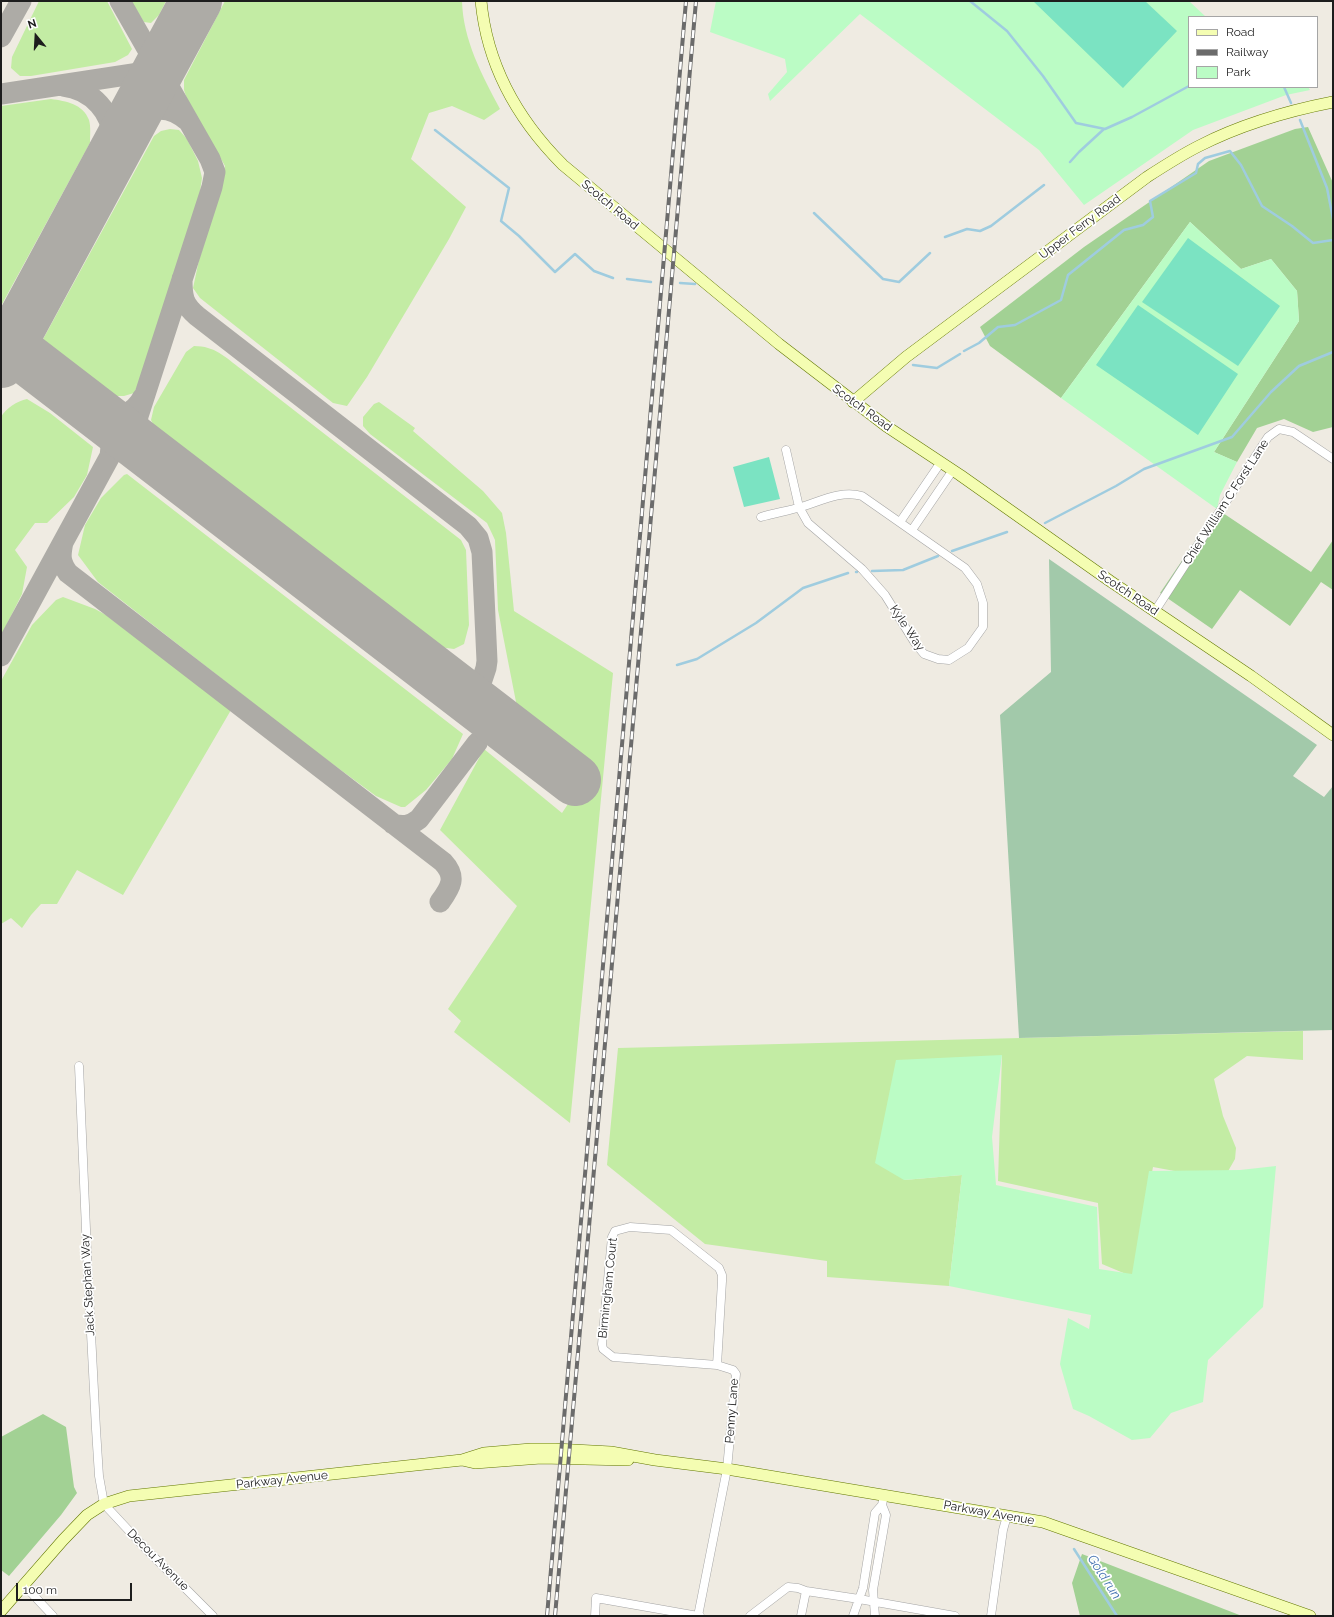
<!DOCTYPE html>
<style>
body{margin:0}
#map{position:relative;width:1334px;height:1617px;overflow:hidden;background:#efebe2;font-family:Raleway,sans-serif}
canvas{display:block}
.frame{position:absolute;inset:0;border:2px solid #1d1d1d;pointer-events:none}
.legend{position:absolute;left:1188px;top:16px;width:130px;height:72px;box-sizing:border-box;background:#fff;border:1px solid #a5a5a5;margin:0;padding:5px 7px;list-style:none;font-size:12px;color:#1d1d1d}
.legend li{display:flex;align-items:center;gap:8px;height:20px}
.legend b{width:20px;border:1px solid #a5a5a5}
.north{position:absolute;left:16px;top:16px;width:40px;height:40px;-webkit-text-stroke:3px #fff;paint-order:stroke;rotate:342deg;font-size:11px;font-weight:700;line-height:16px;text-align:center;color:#1d1d1d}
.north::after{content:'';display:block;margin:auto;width:14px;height:18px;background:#1d1d1d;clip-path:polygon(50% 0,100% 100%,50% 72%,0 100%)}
.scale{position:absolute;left:16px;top:1583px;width:116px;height:18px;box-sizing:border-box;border:2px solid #1d1d1d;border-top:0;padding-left:5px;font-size:12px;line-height:14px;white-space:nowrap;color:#1d1d1d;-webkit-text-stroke:3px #fff;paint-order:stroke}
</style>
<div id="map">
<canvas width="1334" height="1617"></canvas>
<div class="frame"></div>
<ul class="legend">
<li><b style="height:5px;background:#f4fdb2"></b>Road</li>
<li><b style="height:5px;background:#6b6b6b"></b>Railway</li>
<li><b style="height:11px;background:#bbfcc5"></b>Park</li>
</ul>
<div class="north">N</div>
<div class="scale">100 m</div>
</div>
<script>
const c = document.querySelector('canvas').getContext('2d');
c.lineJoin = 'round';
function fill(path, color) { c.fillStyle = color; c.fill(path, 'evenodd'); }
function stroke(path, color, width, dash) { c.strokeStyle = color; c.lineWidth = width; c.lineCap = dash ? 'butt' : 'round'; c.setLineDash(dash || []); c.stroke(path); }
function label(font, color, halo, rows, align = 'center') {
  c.font = font + ' Raleway,sans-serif'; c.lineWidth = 3.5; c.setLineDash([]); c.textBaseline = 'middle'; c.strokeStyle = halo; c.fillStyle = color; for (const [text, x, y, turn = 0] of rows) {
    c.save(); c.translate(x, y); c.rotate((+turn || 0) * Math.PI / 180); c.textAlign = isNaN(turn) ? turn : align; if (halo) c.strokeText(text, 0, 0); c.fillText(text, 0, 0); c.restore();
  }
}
const grass = new Path2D(`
 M 39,1 L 107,1 L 132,49 L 128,55 L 115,62 L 31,76 L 20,76 L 11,68 L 12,57 Z
 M 131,1 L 166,1 L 159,15 L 151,23 L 144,22 Z
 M 225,1 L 462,1 C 463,40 482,75 500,109 L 484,120 L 452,106 L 429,113 L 411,159 L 466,207 L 449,239 L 367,377 L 347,406 L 333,403 L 200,298 L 193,288 L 199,260 L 219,195 L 225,166 L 187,99 L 184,90 L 184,80 Z
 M 51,99 C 66,101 83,104 89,120 C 91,127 90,136 90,143 L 1,306 L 1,106 Z
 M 170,129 L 179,130 L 187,139 L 198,161 L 202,178 L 199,198 L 138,385 L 134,393 L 124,396 L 113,396 L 42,341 L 154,136 L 161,131 Z
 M 194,346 C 215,346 225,357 241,369 L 461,540 L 466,550 L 469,625 L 464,644 L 454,649 L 439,647 L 155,428 L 151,420 L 154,407 L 186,352 Z
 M 27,399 L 50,413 L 93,447 L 87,475 L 74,497 L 47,523 L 35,523 L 15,550 L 27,567 L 22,594 L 1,636 L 1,417 C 6,408 17,401 27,399 Z
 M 379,402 L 415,428 L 413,431 L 483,491 L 502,513 L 506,533 L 514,611 L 613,673 L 570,1123 L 454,1032 L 461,1021 L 448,1009 L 517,906 L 440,830 L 484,749 L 562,813 L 594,765 L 517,707 L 498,610 L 495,540 L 487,523 L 370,434 L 363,426 L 363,417 L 374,404 Z
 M 127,474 L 463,734 L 452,759 L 426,790 L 405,807 L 401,807 L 376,796 L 304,743 L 98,582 L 78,555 L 85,525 L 101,498 L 124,475 Z
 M 63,597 L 95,609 L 106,615 L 231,710 L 123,895 L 77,870 L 57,904 L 41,904 L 31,915 L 22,928 L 11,918 L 1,924 L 1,681 L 32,625 L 56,600 Z
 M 1303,1031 L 1303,1060 L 1247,1056 L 1214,1079 L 1223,1116 L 1236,1148 L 1235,1159 L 1223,1180 L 1153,1167 L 1133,1277 L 1102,1264 L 1098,1203 L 998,1181 L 1002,1055 L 904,1180 L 962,1175 L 949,1286 L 827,1277 L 827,1261 L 705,1244 L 607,1165 L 618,1048 Z`);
const forest = new Path2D(`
 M 1308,127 L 1333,183 L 1333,427 L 1313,432 L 1284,419 L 1257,428 L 1237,462 L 1214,452 L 1299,321 L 1297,291 L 1271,259 L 1241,269 L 1190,222 L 1061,398 L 990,346 L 980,327 L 1084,247 L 1209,161 L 1295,129 Z
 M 1217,509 L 1311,572 L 1333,540 L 1333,590 L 1321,582 L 1290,626 L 1240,590 L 1212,629 L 1160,593 Z
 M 43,1414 L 66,1427 L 74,1487 L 77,1493 L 61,1515 L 9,1576 L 1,1570 L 1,1437 Z
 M 1082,1554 L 1242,1616 L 1080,1616 L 1072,1583 Z`);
const cemetery = new Path2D(`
 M 1049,559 L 1317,745 L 1293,776 L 1324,797 L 1333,786 L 1333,1030 L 1019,1038 L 1000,715 L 1051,672 Z`);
const park = new Path2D(`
 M 716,1 L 1189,1 L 1206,17 L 1189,17 L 1189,87 L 1308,87 L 1310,90 L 1286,95 L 1193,130 L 1084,205 L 1039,150 L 860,14 L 770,101 L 768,94 L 787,72 L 785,59 L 710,32 Z
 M 1190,222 L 1241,269 L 1271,259 L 1297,291 L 1299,321 L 1214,452 L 1237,462 L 1220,495 L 1217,509 L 1061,398 Z
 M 1002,1055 L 992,1137 L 996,1185 L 1097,1207 L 1099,1269 L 1132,1274 L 1149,1171 L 1240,1170 L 1276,1166 L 1263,1307 L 1208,1360 L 1203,1402 L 1171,1413 L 1150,1438 L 1132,1440 L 1089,1416 L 1073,1409 L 1060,1364 L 1068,1318 L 1089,1329 L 1091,1315 L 949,1286 L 962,1175 L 904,1180 L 875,1163 L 896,1060 Z`);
const pitch = new Path2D(`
 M 1033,1 L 1145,1 L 1177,31 L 1123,88 Z
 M 1188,238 L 1280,306 L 1238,366 L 1142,302 Z
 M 1138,305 L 1238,374 L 1198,435 L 1096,365 Z
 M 769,457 L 780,499 L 744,507 L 733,467 Z`);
const stream = new Path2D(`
 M 970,1 L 1007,31 L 1043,76 L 1076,123 L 1105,129 L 1132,117 L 1189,86
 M 1284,87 L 1291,103
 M 1300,120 L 1327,188 L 1333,219
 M 435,130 L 509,188 L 501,221 L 519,236 L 555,272 L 575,254 L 594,271 L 613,278
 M 1070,162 L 1079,152 L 1104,129
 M 814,213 L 883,279 L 899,282 L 930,253
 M 945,237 L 967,229 L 980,231 L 991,226 L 1044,185
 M 627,279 L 651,282
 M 680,283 L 695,284
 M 964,351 L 979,343 L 998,327 L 1015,325 L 1061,300 L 1068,275 L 1124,230 L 1143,225 L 1153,217 L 1150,201 L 1196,173 L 1198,164 L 1205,158 L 1230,151 L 1241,165 L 1262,206 L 1292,226 L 1313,243 L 1333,240
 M 913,365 L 937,368 L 960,354
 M 1045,523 L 1116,486 L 1144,469 L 1232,437 L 1271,392 L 1299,366 L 1333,352
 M 952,551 L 1007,532
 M 872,571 L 903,570 L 938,556
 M 856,572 L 857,572
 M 677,665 L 697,659 L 756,623 L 803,588 L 848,573
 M 1074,1549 L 1117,1616`);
const taxiway = new Path2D(`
 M 120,1 L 210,159 L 215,172 L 212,187 L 138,416 C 135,438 137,446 156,458
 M 1,37 L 21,1
 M 63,86 C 91,89 115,113 112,143 C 112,151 108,159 106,167
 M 1,94 L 159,70
 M 129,124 C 150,107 166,103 188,121
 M 182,279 C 182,297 183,304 197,316 L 468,526 L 478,538 L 482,552 L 487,661 L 486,668 L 482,680
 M 90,408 C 93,410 97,414 101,416 C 117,423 136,411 143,397
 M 142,455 L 171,470
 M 63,542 C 60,556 60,562 68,573 L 443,862 C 457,877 451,887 440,902
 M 1,656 L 110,456 L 112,439 L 105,419
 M 393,824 C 403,827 410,826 419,819 L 477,743`);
const runway = new Path2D(`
 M 1,339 L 575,780
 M 1,362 L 196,1`);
const street = new Path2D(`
 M 761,517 C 774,513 788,511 801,507 C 821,501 841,490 862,496 L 965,568 L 977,584 L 983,603 L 983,627 L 968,648 L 949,660 L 938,659 L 924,654 L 915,643 L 885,595 L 862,569 L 808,523 L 799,507 L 786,450
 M 900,522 L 941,462
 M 912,530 L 953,470
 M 1155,611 L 1268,437 L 1279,429 L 1293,432 L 1333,459
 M 79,1066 L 88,1276 L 96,1429 L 99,1476 L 104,1504 L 145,1548 L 213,1616
 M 23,1584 L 53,1616
 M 595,1616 L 596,1598 L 698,1616
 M 700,1616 L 698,1616 L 727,1469 L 736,1374 L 733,1370 L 717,1365 L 613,1357 L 603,1349 L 602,1344 L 612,1237 L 615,1231 L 630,1227 L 671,1230 L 719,1268 L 722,1275 L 722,1281 L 717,1365
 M 750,1616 L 788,1587 L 798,1588 L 806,1591
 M 801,1616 L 806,1591 L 859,1599 L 955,1616
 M 853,1616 L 863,1588 L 875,1513 L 882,1505 L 884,1495
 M 875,1616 L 873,1590 L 886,1515 L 882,1505
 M 991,1616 L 1003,1530 L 1007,1516`);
const secondary = new Path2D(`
 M 481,1 C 487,65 518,120 563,165 L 779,344 L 886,426 L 960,475 L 1110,581 L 1251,676 L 1333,735
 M 853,402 L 906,357 L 1147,177 C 1164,166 1181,155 1199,146 C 1242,124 1287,111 1333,102
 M 462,1460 L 475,1463 L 541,1458 L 628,1460
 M 1,1611 L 63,1540 L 87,1515 L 104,1504 L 129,1496 L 462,1460 L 484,1453 L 531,1449 L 555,1449 L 611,1452 L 655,1460 L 727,1469 L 1043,1522 L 1310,1616`);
const rail = new Path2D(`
 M 547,1616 L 686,1
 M 555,1616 L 696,1`);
const streetNames = [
 ["Scotch Road",610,205,40],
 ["Upper Ferry Road",1080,227,-37],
 ["Scotch Road",862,408,36],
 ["Chief William C Forst Lane",1226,502,-57],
 ["Scotch Road",1128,593,34],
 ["Kyle Way",907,628,56],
 ["Jack Stephan Way",88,1285,-93],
 ["Birmingham Court",608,1288,-84],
 ["Penny Lane",732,1411,-86],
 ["Parkway Avenue",282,1480,-6],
 ["Parkway Avenue",989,1513,10],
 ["Decou Avenue",158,1560,45]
];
const waterNames = [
 ["Gold run",1104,1577,57]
];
fill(grass, '#c3eca4');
fill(forest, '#a2d194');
fill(cemetery, '#a2c9aa');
fill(park, '#bbfcc5');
fill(pitch, '#7be3c2');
stroke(stream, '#9fccdf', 2.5);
stroke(taxiway, '#adaba6', 21);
stroke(runway, '#adaba6', 52);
stroke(street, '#a4a4a4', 9);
stroke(secondary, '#627700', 12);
stroke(street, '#fff', 8);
stroke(secondary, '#f4fdb2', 11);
stroke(rail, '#6b6b6b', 4);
stroke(rail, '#fff', 2.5, [8]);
label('12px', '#1d1d1d', '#fff', streetNames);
label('italic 13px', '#4473b1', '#fff', waterNames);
</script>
